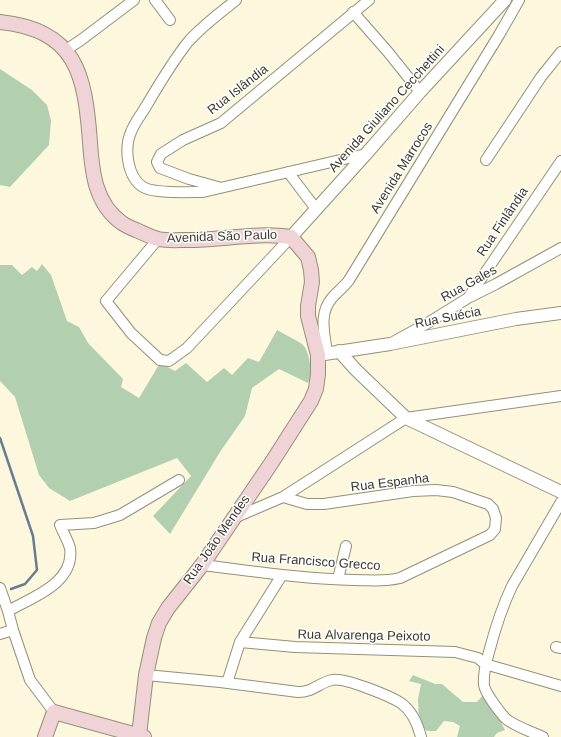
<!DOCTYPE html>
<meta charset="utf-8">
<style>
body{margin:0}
canvas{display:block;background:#fdf8dd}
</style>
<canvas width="561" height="737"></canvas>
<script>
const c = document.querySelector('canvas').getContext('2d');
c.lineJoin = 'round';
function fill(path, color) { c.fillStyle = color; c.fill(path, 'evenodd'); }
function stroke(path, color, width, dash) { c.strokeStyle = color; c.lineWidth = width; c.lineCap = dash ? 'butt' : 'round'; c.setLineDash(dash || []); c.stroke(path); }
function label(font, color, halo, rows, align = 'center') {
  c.font = font + ' Helvetica,sans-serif'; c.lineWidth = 3; c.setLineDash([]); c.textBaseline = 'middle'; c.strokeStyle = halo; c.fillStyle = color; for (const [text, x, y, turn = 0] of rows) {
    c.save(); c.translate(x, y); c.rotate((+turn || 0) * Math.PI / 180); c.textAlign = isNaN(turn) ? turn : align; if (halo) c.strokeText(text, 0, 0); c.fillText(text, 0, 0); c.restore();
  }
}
const green = new Path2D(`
 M 0,69 L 32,90 L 47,105 L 51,121 L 49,145 L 10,187 L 0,185 Z
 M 42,264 L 51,275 L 67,321 L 79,327 L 88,343 L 123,379 L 121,387 L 139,398 L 160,363 L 175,371 L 186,363 L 207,382 L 224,368 L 232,375 L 248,358 L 259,362 L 277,330 C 285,335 295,339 302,344 C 310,351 313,374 308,383 L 279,369 L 252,388 L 245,416 L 220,452 L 170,534 L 153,516 L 191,476 L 177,458 L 70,501 L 49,488 L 39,475 L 15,397 L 0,381 L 0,265 L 12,265 L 22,275 L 32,267 L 37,271 Z
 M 413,675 L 435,684 L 442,684 L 463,702 L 477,702 L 485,693 L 505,730 L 497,733 L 494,737 L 457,737 L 460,726 L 453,722 L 444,721 L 436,731 L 427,731 L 419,723 L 418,699 L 421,684 L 409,681 Z`);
const stream = new Path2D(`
 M 0,438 L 33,536 L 37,570 L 25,584 L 11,589`);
const minor = new Path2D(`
 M 155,0 L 170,20
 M 236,0 C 220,13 202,26 188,42 C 172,62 158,86 145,108 C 140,116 134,124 131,132 C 124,148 127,177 143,187 C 154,194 190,192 203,192 L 366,154
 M 353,12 L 388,52 L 420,92
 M 66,50 L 81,40 L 134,0
 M 486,160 L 541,77 L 561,52
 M 288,172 L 316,209
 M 218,187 L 189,179 L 160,168 L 157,162 L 161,154 L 183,140 L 221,123 L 369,0
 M 158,239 L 106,301 L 131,333 L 160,360 L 169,361 L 187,348 L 291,237
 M 468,298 L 561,161
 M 395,341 L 426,324 L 468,298 L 496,284 L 561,248
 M 327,353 C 325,335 318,314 332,298 C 337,292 344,287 349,280 L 499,35 L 519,0
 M 234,518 L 283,497 L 406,418 L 561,396
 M 202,565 C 253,571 303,579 354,580 C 370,580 385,582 400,578 L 490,535 L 495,529 L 496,518 L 493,509 L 488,504 L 453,492 L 436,490 L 413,491 L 324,504 L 307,504 L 283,497
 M 338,579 L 346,546
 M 0,588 L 8,611 L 13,630 L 30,680 L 54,712
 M 8,611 C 33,597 75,583 70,548 C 68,541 63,532 60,525 L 94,523 L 120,515 L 179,480
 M 0,634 L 13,630
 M 240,642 L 295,647 L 455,652 L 478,658 L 485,664 L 561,686
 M 556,647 L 561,648
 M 146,675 L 220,682 L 298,692 C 314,692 318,683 332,680 C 344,677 390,696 401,703 C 412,711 418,725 421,737
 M 227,683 L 240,642 L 282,575
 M 543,737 C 532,732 514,726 505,718 C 499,711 485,693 484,685 C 483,673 486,662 489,652 C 495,629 502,607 512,586 L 561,502`);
const tertiary = new Path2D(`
 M 291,237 L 366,154 L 420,92 L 505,0
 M 339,351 L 356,370 L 406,418 L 561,492
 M 318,355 L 390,344 L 516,319 L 561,313`);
const secondary = new Path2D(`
 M 0,22 C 77,30 85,75 90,142 C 92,172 95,204 122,223 C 126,226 131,228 136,230 C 143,233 151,237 158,239 C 168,241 179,240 188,240 C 222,240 257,232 291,237 L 308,257 L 311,270 L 312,282 L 308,306 L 308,316 L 318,355 L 318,374 L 316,389 L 311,401 L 272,462 L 202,565 L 168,608 L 159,623 L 154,638 L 146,675 L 139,735
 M 45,737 L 54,712 L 144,737`);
const streetNames = [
 ["Rua Islândia",238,90,-38],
 ["Avenida Giuliano Cecchettini",387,109,-48],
 ["Avenida Marrocos",402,168,-58],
 ["Rua Finlândia",503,222,-56],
 ["Avenida São Paulo",222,237,-2],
 ["Rua Gales",469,284,-29],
 ["Rua Suécia",448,318,-11],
 ["Rua Espanha",390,483,-7],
 ["Rua João Mendes",217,540,-55],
 ["Rua Francisco Grecco",316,562,4],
 ["Rua Alvarenga Peixoto",364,636,1]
];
fill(green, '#b2d0af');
stroke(stream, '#687d92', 2.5);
stroke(minor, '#949077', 12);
stroke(tertiary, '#949077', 14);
stroke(secondary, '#949077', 16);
stroke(minor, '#fff', 10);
stroke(tertiary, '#fff', 12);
stroke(secondary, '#efd3d6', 14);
label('13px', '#3a382d', '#fff', streetNames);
</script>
